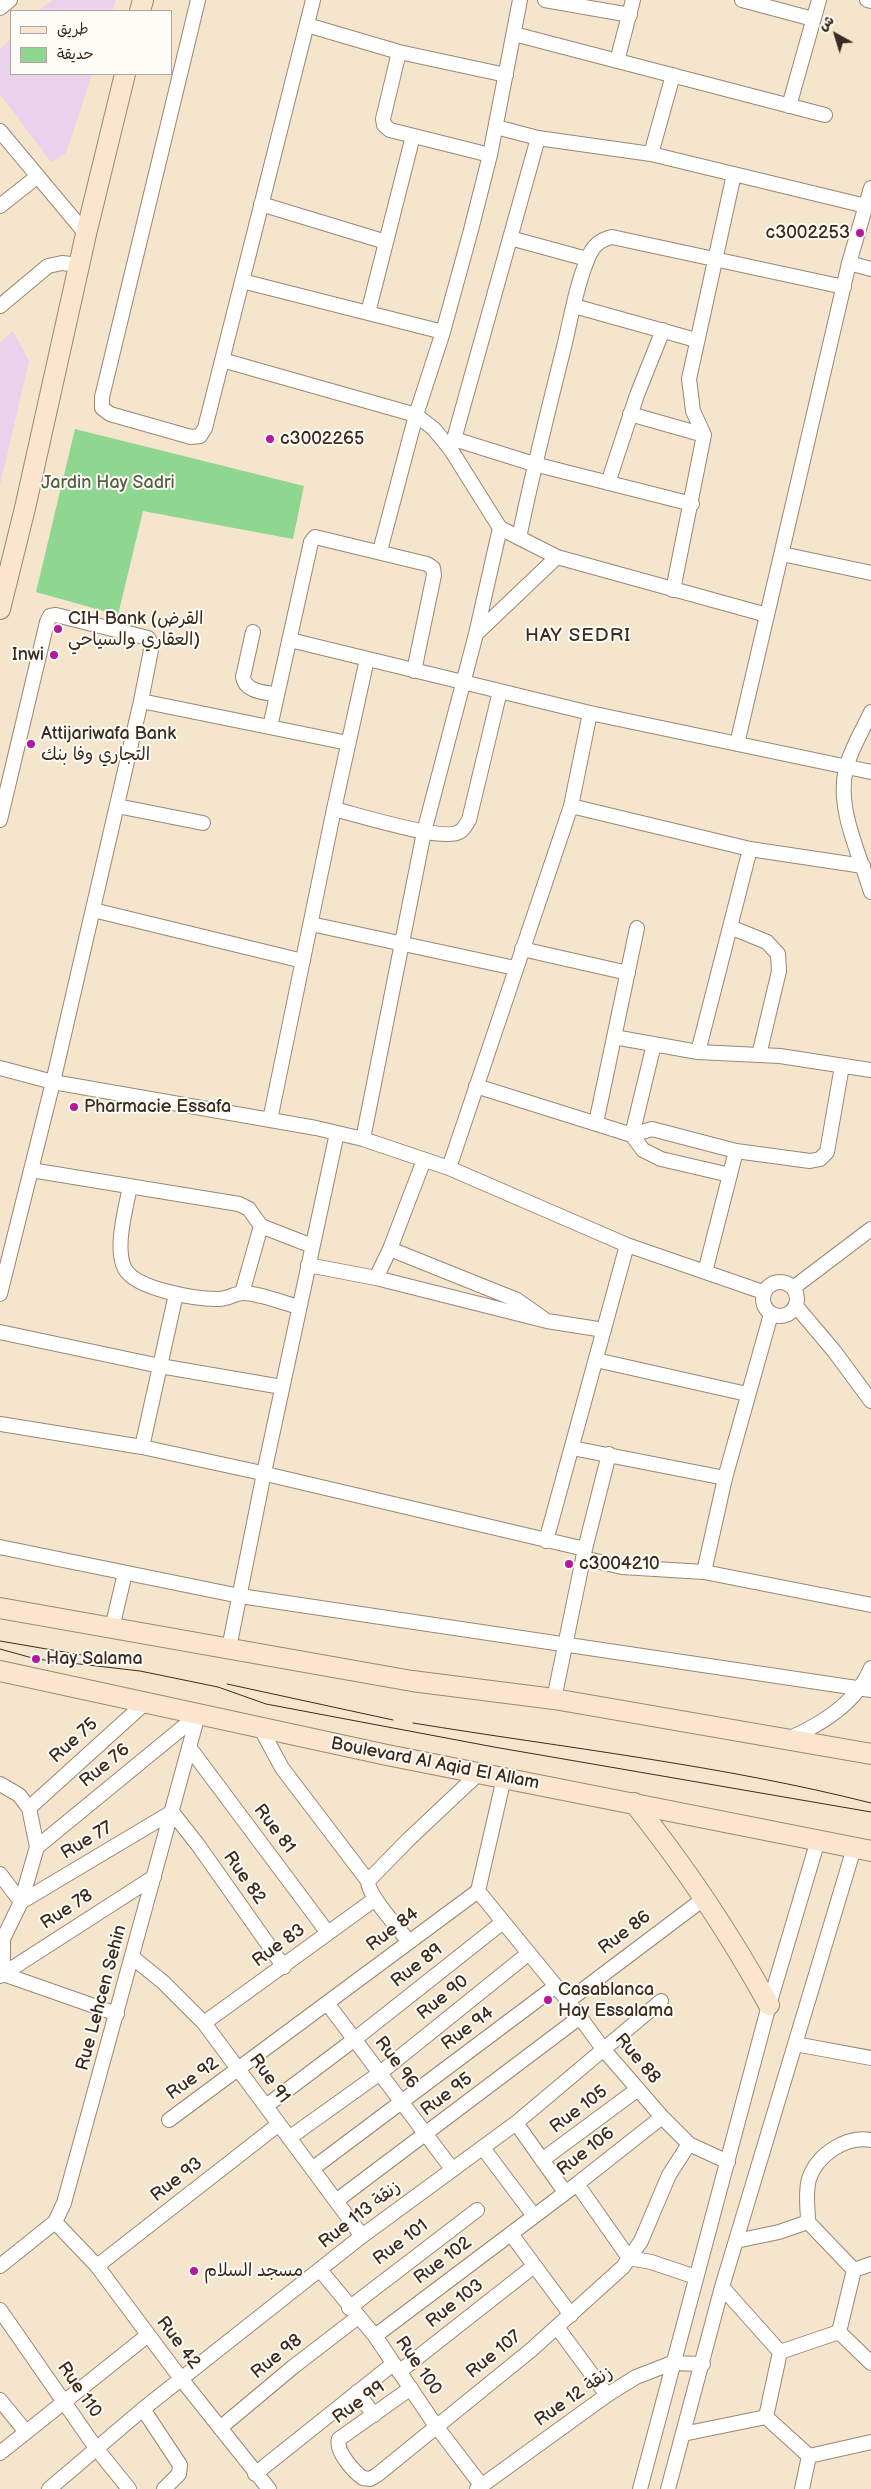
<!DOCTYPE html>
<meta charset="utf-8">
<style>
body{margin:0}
#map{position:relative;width:871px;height:2489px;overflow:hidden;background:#f4e5cc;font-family:"Balsamiq Sans","Playpen Sans Arabic",sans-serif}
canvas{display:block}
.legend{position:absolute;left:10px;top:10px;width:162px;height:65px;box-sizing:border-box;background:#fdfcf7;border:1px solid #afa8a0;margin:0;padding:6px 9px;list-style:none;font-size:15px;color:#3b2a1e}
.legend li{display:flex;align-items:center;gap:10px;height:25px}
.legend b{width:25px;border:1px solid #afa8a0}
.north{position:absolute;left:811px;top:10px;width:50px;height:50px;-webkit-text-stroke:4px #fdfcf7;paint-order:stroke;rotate:321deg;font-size:14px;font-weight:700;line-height:20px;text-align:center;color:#3b2a1e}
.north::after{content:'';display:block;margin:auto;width:18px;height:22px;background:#3b2a1e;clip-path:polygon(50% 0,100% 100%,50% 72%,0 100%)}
</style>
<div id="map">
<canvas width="871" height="2489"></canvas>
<ul class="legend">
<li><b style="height:6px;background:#fce5cf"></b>طريق</li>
<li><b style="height:14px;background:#8fd690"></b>حديقة</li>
</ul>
<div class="north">ش</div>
</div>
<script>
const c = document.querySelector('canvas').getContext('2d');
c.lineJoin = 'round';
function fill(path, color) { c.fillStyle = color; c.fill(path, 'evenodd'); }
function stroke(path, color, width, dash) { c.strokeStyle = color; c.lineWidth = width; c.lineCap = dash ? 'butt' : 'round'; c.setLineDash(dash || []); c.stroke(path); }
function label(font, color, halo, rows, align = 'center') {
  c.font = font + ' "Balsamiq Sans","Playpen Sans Arabic",sans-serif'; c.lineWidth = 4; c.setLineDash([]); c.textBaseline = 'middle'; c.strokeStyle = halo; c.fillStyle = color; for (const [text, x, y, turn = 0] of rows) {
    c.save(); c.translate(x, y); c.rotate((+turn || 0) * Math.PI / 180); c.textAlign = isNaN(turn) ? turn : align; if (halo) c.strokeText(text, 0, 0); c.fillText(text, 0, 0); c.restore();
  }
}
const built = new Path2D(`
 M 53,0 L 116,0 L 112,11 L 38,11 Z
 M 11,38 L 11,74 L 92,74 L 66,153 L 51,162 L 0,94 L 0,49 Z
 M 13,331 L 29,361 L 0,485 L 0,343 Z`);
const green = new Path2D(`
 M 75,429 L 304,486 L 293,539 L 143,511 L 118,615 L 36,592 Z`);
const street = new Path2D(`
 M 198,0 L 102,397 L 102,408 L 110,414 L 191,437 L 200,436 L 205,428 L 313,0
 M 545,0 L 630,15
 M 742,0 L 813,19
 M 867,0 L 871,1
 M 0,8 L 10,0
 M 307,25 L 399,52 L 506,75
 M 514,34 L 825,115
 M 399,52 L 383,119 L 384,125 L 390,130 L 490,155
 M 617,61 L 633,0
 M 789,106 L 819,0
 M 496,127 L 538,138 L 651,154 L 866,206
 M 0,131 L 86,234
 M 651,154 L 673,75
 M 261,204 L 386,242
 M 0,206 L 38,176
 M 510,238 L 587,259
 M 849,263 L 871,269
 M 242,281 L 443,332
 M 0,306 L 48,266 L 62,263 L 79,265
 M 574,306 L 696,340
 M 368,313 L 413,136
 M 222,360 L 416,415 L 434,429 L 451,450 L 500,528 L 557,557 L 767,615
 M 630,414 L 704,435
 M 454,439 L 534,464 L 692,504
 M 451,450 L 538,138
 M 608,483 L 637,395 L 663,330
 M 519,538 C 532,474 548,411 564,347 C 571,318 576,286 588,258 C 593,246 599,240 612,237 L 844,287
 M 380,551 L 416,415 L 443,332 L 471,230 L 490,155 L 520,0
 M 782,554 L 871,573
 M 673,590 L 704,435 L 693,411 L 689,379 L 734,174
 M 253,632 L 243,677 C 245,692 265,692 277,695
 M 476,634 L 557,557
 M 290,640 L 590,713 L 871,772
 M 141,701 L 348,743
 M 871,712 C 863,730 850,750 846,769 C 836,808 860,855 871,892
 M 270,727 L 311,542 L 315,537 L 427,564 L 433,568 L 434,575 L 414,671
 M 737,744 L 849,263 L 871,188
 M 117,806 L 203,823
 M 571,806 L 750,849 L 863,866
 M 334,809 C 355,814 443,842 459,832 C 464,830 466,824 469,820 L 500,691
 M 0,820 L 47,622 L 50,616 L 56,615 L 148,638 L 152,645 L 141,701 L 53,1082 L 0,1294
 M 93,910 L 303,961
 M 311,924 L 515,968
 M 730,927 L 767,942 L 778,954 L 779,971 L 759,1055
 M 522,949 L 628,973
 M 614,1037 L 698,1052 L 780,1056 L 871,1070
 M 698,1052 L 750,849
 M 0,1068 L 53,1082 L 316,1128 L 363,1139 L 449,1168 L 627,1245 L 763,1292
 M 476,1086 L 632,1135 L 652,1129 L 736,1151 L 810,1161 L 820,1159 L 827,1152 L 842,1066
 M 270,1120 L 334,809 L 367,659
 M 596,1123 L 637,928
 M 632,1135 L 643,1150 L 661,1159 L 730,1175
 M 632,1135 L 654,1044
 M 363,1139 L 424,832 L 476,634 L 500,528
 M 449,1168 L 571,806 L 590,713
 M 31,1170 L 239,1204 L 249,1209 L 261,1226 L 312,1246
 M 130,1186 C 126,1208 114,1249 125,1269 C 136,1289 195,1299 217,1299 C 227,1300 235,1293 243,1293 C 259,1293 283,1303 299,1307
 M 390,1249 L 517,1300 L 544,1319
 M 308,1265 L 376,1278 L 390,1249 L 424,1160
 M 705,1272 L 736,1151
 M 376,1278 L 547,1321 L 604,1330
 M763 1299a17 17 0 1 1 34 0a17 17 0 1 1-34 0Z
 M 793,1288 L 871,1229
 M 242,1293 L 261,1226
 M 796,1306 L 834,1351 L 871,1401
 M 0,1332 L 160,1366 L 282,1387
 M 596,1360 L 747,1394
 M 0,1424 L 142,1447 L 253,1471 L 585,1549
 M 142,1447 L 176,1294
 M 572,1448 L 725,1478
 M 546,1541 L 627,1245
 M 0,1547 L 240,1596 L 871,1690
 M 583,1558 L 622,1567 L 704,1572 L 871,1605
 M 704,1572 L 725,1478 L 771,1314
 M 112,1628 L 125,1573
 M 229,1648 L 264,1473 L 337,1133
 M 554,1699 L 585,1549 L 609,1454
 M 261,1729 L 282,1768 L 368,1881
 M 790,1738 C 822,1724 857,1702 871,1668
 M 189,1747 L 328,1933
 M 0,1784 L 19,1795 L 29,1808 L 37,1847 L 21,1902 L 3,1939 L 3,1974 L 117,2014
 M 29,1808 L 145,1703
 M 37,1847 L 198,1715
 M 0,1874 L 21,1902 L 172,1812 L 198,1845 L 284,1967
 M 478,1891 L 568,2001 L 604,2050 L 662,2117 L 689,2144 L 728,2162
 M 409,1942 C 399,1928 368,1897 368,1881 L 408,1840 L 478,1774
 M 132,1957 L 163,1982 L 204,2023 L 362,2236
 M 0,1976 L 154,1877
 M 568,2001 L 706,1897
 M 327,2003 L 452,2169
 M 204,2023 L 375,1899
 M 795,2044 L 871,2058
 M 266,2106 L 355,2039 L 503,1922
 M 169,2120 L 478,1891 L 504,1778
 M 516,2123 L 565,2192
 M 289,2138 L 380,2073 L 529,1953
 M 483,2148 L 534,2216
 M 542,2160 L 638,2089
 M 312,2169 L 556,1986
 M 577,2184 L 629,2258 L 651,2262 L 696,2277
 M 336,2201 L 580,2017
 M 55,2222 L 97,2266 L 182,2380 L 269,2489
 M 511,2234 L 571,2315
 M 736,2241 L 779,2232 L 808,2222
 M 0,2266 L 55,2222 L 64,2203 L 198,1715
 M 97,2266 L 279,2124
 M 320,2270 L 375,2336 L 436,2426 L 482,2486
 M 854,2270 L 808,2222 C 808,2209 805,2193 809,2179 C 817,2155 846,2135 871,2140
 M 349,2308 L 477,2210
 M 0,2310 L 96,2448 L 129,2489
 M 557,2327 L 607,2395
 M 839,2332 L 871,2363
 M 375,2336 L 577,2184 L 662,2117
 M 780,2352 L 839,2332 L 854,2270 L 871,2264
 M 399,2372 L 534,2266
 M 411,2388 L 339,2439 C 335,2451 354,2472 363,2478 L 370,2479 L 377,2475 L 531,2350 L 623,2267 L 641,2241 L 669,2175 L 689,2144
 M 357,2392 L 374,2415
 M 0,2400 L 26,2432
 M 143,2409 L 180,2465 L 179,2474 L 164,2489
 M 766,2417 L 809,2456
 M 220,2428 L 293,2367 L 358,2317
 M 683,2434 L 766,2417 L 780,2352 L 722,2287
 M 0,2453 L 148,2335
 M 809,2456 L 871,2442
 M 255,2474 L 393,2364
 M 49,2489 L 143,2409 L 362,2236 L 516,2123 L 661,2001
 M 477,2489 L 607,2395 L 636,2377 L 672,2363 L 703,2364
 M 640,2489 L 769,2005 L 818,1840
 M 668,2489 L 722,2287 L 854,1848
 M 802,2489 L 809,2456`);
const secondary = new Path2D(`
 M 140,11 L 143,0
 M 0,609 L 25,508 L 86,234 L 125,74
 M 0,1608 L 412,1681 L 554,1699 L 871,1754
 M 0,1671 L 387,1755 L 871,1851
 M 634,1803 C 686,1868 729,1932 769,2005`);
const tram = new Path2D(`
 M 0,1641 L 134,1664
 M 0,1649 L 36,1659 L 140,1671 L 218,1687 L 266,1704 L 494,1747 L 871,1812
 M 227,1684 L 393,1720
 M 413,1723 C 566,1748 721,1765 871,1803`);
const markers = [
 [860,233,5,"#b5179e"],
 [270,439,5,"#b5179e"],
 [58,629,5,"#b5179e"],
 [54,655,5,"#b5179e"],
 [31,744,5,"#b5179e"],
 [74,1107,5,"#b5179e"],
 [569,1564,5,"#b5179e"],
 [36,1659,5,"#b5179e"],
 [548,2000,5,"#b5179e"],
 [194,2271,5,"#b5179e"]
];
const poiNames = [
 ["c3002253",850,233,"right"],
 ["c3002265",280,439],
 ["CIH Bank (القرض",68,619],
 ["العقاري والسياحي)",68,640],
 ["Inwi",44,655,"right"],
 ["Attijariwafa Bank",41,734],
 ["التجاري وفا بنك",41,755],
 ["Pharmacie Essafa",84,1107],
 ["c3004210",579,1564],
 ["Hay Salama",46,1659],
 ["Casablanca",558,1990],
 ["Hay Essalama",558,2011],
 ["مسجد السلام",204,2271]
];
const parkNames = [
 ["Jardin Hay Sadri",108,483]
];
const streetNames = [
 ["Rue 75",74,1741,-42],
 ["Boulevard Al Aqid El Allam",435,1764,11],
 ["Rue 76",105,1766,-39],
 ["Rue 81",274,1829,53],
 ["Rue 77",87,1841,-31],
 ["Rue 82",244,1878,55],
 ["Rue 78",67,1910,-33],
 ["Rue 84",393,1930,-37],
 ["Rue 86",625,1933,-37],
 ["Rue 83",279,1946,-36],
 ["Rue 89",417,1966,-38],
 ["Rue Lehcen Sehin",102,1998,-75],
 ["Rue 90",443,1998,-39],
 ["Rue 94",468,2029,-37],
 ["Rue 88",637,2059,50],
 ["Rue 96",396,2063,53],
 ["Rue 92",193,2079,-36],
 ["Rue 91",269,2079,54],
 ["Rue 95",447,2095,-37],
 ["Rue 105",579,2110,-37],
 ["Rue 106",586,2152,-38],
 ["Rue 93",177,2180,-38],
 ["Rue 113 زنقة",360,2215,-38],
 ["Rue 101",401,2243,-37],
 ["Rue 102",443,2261,-37],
 ["Rue 103",455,2304,-38],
 ["Rue 42",178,2343,53],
 ["Rue 107",494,2355,-39],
 ["Rue 98",277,2357,-39],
 ["Rue 100",418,2366,55],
 ["Rue 110",79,2390,55],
 ["Rue 12 زنقة",574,2397,-35],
 ["Rue 99",359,2403,-36]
];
const neighbourhoodNames = [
 ["HAY SEDRI",578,636]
];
fill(built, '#ead1ec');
fill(green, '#8fd690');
stroke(street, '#988875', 16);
stroke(secondary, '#988875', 22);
stroke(street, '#fff', 14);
stroke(secondary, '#fce5cf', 20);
stroke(tram, '#3b2a1e', 1);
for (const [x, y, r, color] of markers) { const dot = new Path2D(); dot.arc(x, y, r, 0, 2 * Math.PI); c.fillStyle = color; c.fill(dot); stroke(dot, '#fdfcf7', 2); }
label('18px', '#3b2a1e', '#fdfcf7', poiNames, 'left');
label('18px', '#545e40', '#fdfcf7', parkNames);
label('18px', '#3b2a1e', '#fdfcf7', streetNames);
c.letterSpacing = '1px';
label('19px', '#3b2a1e', '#fdfcf7', neighbourhoodNames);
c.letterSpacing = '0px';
</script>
